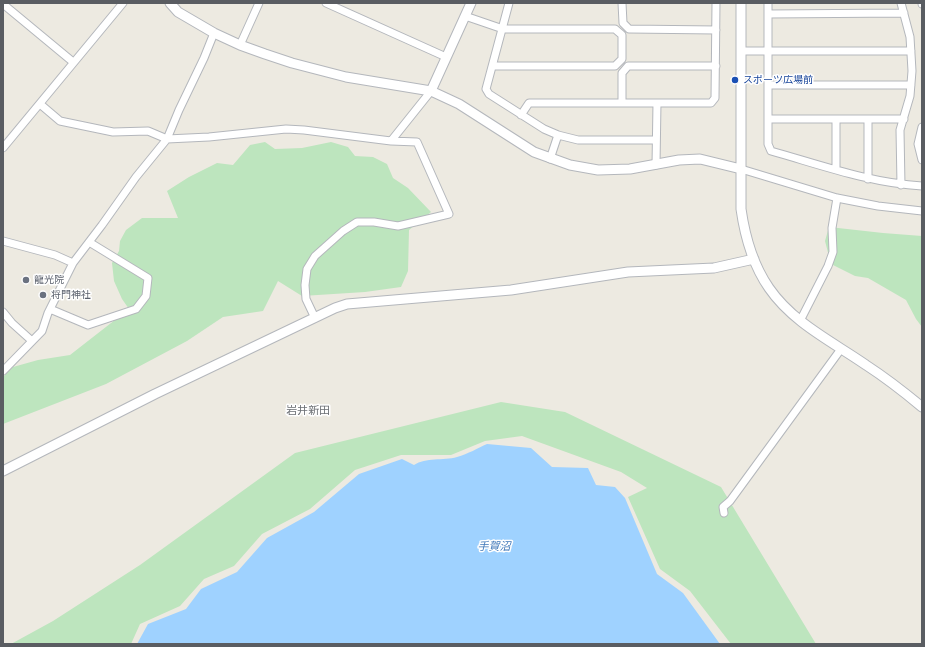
<!DOCTYPE html>
<meta charset="utf-8">
<style>
body{margin:0}
#map{position:relative;width:925px;height:647px;overflow:hidden;background:#edeae1;font-family:Mulish,sans-serif}
canvas{display:block}
.frame{position:absolute;inset:0;border:4px solid #5a5d62;pointer-events:none}
</style>
<div id="map">
<canvas width="925" height="647"></canvas>
<div class="frame"></div>
</div>
<script>
const c = document.querySelector('canvas').getContext('2d');
c.lineJoin = 'round';
function fill(path, color) { c.fillStyle = color; c.fill(path, 'evenodd'); }
function stroke(path, color, width, dash) { c.strokeStyle = color; c.lineWidth = width; c.lineCap = dash ? 'butt' : 'round'; c.setLineDash(dash || []); c.stroke(path); }
function label(font, color, halo, rows, align = 'center') {
  c.font = font + ' Mulish,"Noto Sans JP",sans-serif'; c.lineWidth = 3; c.setLineDash([]); c.textBaseline = 'middle'; c.strokeStyle = halo; c.fillStyle = color; for (const [text, x, y, turn = 0] of rows) {
    c.save(); c.translate(x, y); c.rotate((+turn || 0) * Math.PI / 180); c.textAlign = isNaN(turn) ? turn : align; if (halo) c.strokeText(text, 0, 0); c.fillText(text, 0, 0); c.restore();
  }
}
const green = new Path2D(`
 M 265,142 L 275,149 L 302,148 L 331,142 L 348,147 L 355,156 L 373,157 L 387,164 L 393,178 L 408,188 L 431,212 L 409,230 L 408,271 L 401,287 L 365,292 L 302,296 L 278,281 L 263,311 L 223,317 L 187,341 L 106,384 L 3,424 L 3,377 L 13,367 L 38,360 L 70,355 L 129,309 L 122,299 L 114,281 L 112,263 L 119,251 L 120,241 L 126,230 L 142,218 L 178,218 L 167,191 L 189,177 L 217,163 L 233,165 L 250,145 Z
 M 829,227 L 883,233 L 922,236 L 922,327 L 916,319 L 906,300 L 868,278 L 855,276 L 831,264 L 825,241 Z
 M 501,402 L 565,412 L 721,487 L 816,644 L 731,644 L 690,591 L 660,569 L 628,497 L 647,488 L 621,472 L 522,436 L 485,441 L 451,455 L 401,455 L 355,470 L 310,509 L 262,534 L 234,566 L 204,579 L 180,606 L 140,624 L 131,644 L 11,644 L 53,621 L 140,565 L 295,453 Z`);
const water = new Path2D(`
 M 487,444 L 531,448 L 552,467 L 588,468 L 596,485 L 615,487 L 625,498 L 657,574 L 683,593 L 720,644 L 137,644 L 148,624 L 186,609 L 201,589 L 237,572 L 267,538 L 314,512 L 359,474 L 402,459 L 414,465 C 426,457 443,461 457,457 C 468,454 478,448 487,444 Z`);
const minor = new Path2D(`
 M 326,3 L 446,57
 M 509,3 L 486,89 L 489,94 L 544,129 L 558,135 L 578,140 L 656,140
 M 622,3 L 623,23 L 629,29 L 716,30
 M 768,3 L 768,144 L 771,151 C 821,165 870,183 922,186
 M 922,3 L 922,4
 M 3,4 L 73,62
 M 768,14 L 904,13
 M 465,16 L 503,29 L 615,29 L 622,35 L 622,59 L 615,66 L 493,66
 M 240,45 L 259,3
 M 742,51 L 911,51
 M 769,85 L 911,85
 M 622,103 L 622,73 L 628,66 L 716,66
 M 40,104 L 60,121 L 113,132 L 148,131 L 167,139 L 209,137 L 286,129 L 304,130 L 391,141
 M 521,115 L 529,103 L 711,103 L 715,98 L 716,3
 M 769,119 L 904,119
 M 922,127 L 918,144 L 922,160
 M 3,148 L 123,3
 M 550,159 L 558,135
 M 656,165 L 657,103
 M 741,169 L 837,198 L 878,206 L 922,211
 M 836,169 L 836,119
 M 868,179 L 868,119
 M 901,185 L 900,130 L 910,96 L 912,71 L 910,37 L 901,3
 M 3,241 L 55,255 L 73,263
 M 50,309 L 88,325 L 136,309 L 146,296 L 148,278 L 89,242
 M 3,312 L 12,323 L 32,341
 M 315,318 L 306,299 L 305,285 L 307,269 L 315,256 L 343,231 L 357,222 L 374,222 L 398,226 L 449,214 L 417,142 L 391,141 L 431,91
 M 800,321 L 828,266 L 833,252 L 832,228 L 837,198
 M 3,371 L 42,331 L 48,313 L 73,263 L 102,225 L 136,177 L 167,139 L 179,110 L 204,58 L 214,33
 M 724,513 L 723,507 L 730,501 L 841,349`);
const tertiary = new Path2D(`
 M 170,3 L 178,12 L 214,33 L 240,45 L 265,54 L 292,63 L 346,77 L 431,91 L 459,104 L 534,152 L 570,165 L 598,170 L 630,169 L 679,160 L 700,159 L 741,169
 M 741,3 L 741,209 C 745,237 753,265 769,288 C 793,323 833,342 866,365 C 886,378 904,392 922,407
 M 431,91 L 471,3
 M 3,471 L 155,394 L 335,308 L 347,304 L 511,290 L 628,272 L 714,268 L 754,259`);
const markers = [
 [735,80,4,"#1a4fb4"],
 [26,280,4,"#6b7280"],
 [43,295,4,"#6b7280"]
];
const transitNames = [
 ["スポーツ広場前",743,80]
];
const worshipNames = [
 ["龍光院",34,280],
 ["将門神社",51,295]
];
const neighbourhoodNames = [
 ["岩井新田",308,411]
];
const waterNames = [
 ["手賀沼",494,547]
];
fill(green, '#bde5be');
fill(water, '#9fd2ff');
stroke(minor, '#b4b7bc', 9);
stroke(tertiary, '#b4b7bc', 11);
stroke(minor, '#fff', 7);
stroke(tertiary, '#fff', 9);
for (const [x, y, r, color] of markers) { const dot = new Path2D(); dot.arc(x, y, r, 0, 2 * Math.PI); c.fillStyle = color; c.fill(dot); stroke(dot, '#fff', 1.5); }
label('10px', '#164399', '#fff', transitNames, 'left');
label('10px', '#5b616d', '#fff', worshipNames, 'left');
label('11px', '#6b6f74', '#fff', neighbourhoodNames);
label('italic 11px', '#4078b9', '#fff', waterNames);
</script>
